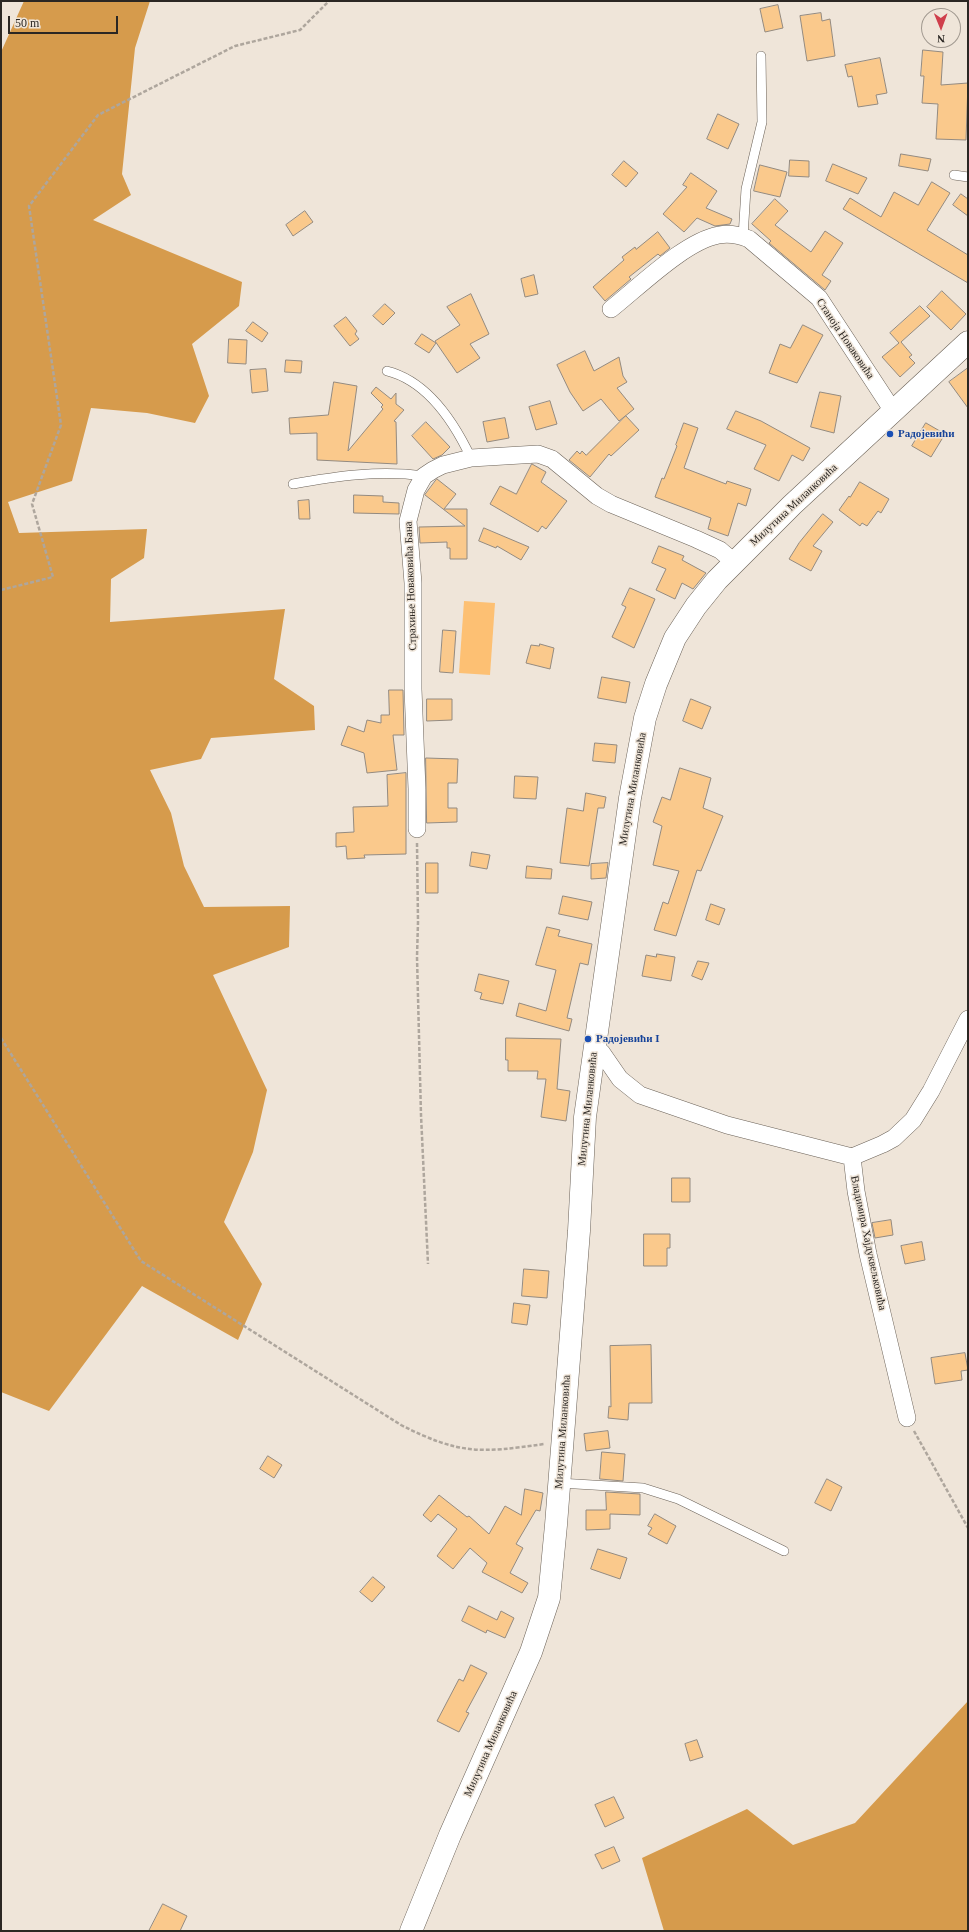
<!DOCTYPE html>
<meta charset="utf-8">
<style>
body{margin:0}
#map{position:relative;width:969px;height:1932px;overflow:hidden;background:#efe5d9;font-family:Georgia,serif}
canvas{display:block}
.frame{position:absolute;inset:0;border:2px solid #2b2723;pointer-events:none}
.north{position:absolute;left:921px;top:8px;width:40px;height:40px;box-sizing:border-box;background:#efe5d9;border:1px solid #a19990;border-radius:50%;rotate:179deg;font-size:11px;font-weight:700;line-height:16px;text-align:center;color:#2b2723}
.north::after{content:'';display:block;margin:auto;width:14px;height:18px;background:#cf3f4c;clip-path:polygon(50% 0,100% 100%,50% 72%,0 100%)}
.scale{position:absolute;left:8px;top:16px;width:110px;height:18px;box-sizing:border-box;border:2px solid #2b2723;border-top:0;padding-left:5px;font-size:12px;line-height:14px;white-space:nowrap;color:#2b2723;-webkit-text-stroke:3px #efe5d9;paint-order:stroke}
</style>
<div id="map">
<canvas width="969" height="1932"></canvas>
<div class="frame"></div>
<div class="north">N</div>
<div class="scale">50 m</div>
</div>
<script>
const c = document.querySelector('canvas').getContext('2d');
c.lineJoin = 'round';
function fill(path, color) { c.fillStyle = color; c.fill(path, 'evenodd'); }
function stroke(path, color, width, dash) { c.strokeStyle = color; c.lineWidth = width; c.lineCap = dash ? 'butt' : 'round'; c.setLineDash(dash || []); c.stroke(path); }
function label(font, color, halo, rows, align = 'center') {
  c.font = font + ' Georgia,serif'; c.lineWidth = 3; c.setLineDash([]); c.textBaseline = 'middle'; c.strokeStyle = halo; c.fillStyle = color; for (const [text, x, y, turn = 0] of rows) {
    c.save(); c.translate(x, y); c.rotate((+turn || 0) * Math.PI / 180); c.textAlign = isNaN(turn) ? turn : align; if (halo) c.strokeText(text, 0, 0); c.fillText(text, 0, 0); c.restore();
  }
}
const green = new Path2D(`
 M 464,601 L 495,603 L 490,675 L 459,673 Z`);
const forest = new Path2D(`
 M 24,1 L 150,1 L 135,48 L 122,174 L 131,195 L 93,220 L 242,282 L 239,306 L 192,344 L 209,396 L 195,423 L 147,413 L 91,408 L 72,481 L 8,502 L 19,533 L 147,529 L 144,558 L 111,579 L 110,622 L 285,609 L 274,679 L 314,706 L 315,730 L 211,738 L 201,759 L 150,770 L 171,813 L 184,866 L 204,907 L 290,906 L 289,947 L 213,975 L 267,1090 L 253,1152 L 224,1222 L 262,1284 L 238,1340 L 142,1286 L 49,1411 L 1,1392 L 1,52 Z
 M 968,1701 L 968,1931 L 664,1931 L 642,1858 L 747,1809 L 793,1845 L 855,1823 Z`);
const building = new Path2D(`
 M 778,5 L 783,28 L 765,32 L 760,9 Z
 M 821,13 L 822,21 L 830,19 L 835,56 L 807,61 L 800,16 Z
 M 923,50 L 943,52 L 941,85 L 968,83 L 966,140 L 936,139 L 938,104 L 922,103 L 924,76 L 921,76 Z
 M 880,58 L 887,93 L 876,95 L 878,104 L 858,107 L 852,76 L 848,77 L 845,65 Z
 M 718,114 L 739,124 L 728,149 L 707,139 Z
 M 901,154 L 931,159 L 928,171 L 899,166 Z
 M 790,160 L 809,161 L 809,177 L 789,176 Z
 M 624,161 L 638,173 L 626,187 L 612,175 Z
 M 833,164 L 867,178 L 858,194 L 826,181 Z
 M 760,165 L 787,172 L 780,197 L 754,191 Z
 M 691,173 L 717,191 L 706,208 L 732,219 L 730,224 L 715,226 L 697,218 L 684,232 L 663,214 L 687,187 L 683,185 Z
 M 932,182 L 950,193 L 927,230 L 968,255 L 968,283 L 843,209 L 850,198 L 881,217 L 894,192 L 918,205 Z
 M 961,194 L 968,199 L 968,216 L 953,205 Z
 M 775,199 L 788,211 L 775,225 L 811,252 L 825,231 L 843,243 L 822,275 L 831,281 L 825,290 L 769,243 L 771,241 L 752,224 Z
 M 305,211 L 313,222 L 293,236 L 286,225 Z
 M 658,232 L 670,248 L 660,256 L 658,254 L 629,277 L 631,279 L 605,301 L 593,287 L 624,260 L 622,257 L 635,247 L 636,249 Z
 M 534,275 L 538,294 L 525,297 L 521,279 Z
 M 942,291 L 966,314 L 951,330 L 927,307 Z
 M 471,294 L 489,334 L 470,344 L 480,358 L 457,373 L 435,341 L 460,325 L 447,307 Z
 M 385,304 L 395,313 L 383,325 L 373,316 Z
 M 920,306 L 930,316 L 901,342 L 912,355 L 909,357 L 915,363 L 900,377 L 882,357 L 899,343 L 890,333 Z
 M 346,317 L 357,331 L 355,334 L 359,339 L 350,346 L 334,326 Z
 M 253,322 L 268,333 L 262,342 L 246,331 Z
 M 803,325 L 823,335 L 797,383 L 769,373 L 780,344 L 790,348 Z
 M 422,334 L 436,343 L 429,353 L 415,344 Z
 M 229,339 L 247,340 L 246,364 L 228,363 Z
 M 585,351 L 594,371 L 619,357 L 623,376 L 627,382 L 617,388 L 634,409 L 619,421 L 601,399 L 583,411 L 570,392 L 557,365 Z
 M 286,360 L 302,361 L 301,373 L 285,372 Z
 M 968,368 L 968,408 L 949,382 Z
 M 266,369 L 268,391 L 252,393 L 250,370 Z
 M 334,382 L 357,386 L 348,451 L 383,409 L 381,407 L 383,405 L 371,393 L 376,387 L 391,399 L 396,393 L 396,404 L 404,410 L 394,421 L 396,422 L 397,464 L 317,460 L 317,433 L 290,434 L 289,418 L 328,415 Z
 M 820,392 L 841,396 L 834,433 L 811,427 Z
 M 550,401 L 557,424 L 536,430 L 529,407 Z
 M 736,411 L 761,421 L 810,448 L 803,461 L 792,455 L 779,481 L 754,469 L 766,445 L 727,429 Z
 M 626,416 L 639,430 L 611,456 L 609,454 L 590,477 L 569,460 L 577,451 L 580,454 L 582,451 L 586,455 Z
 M 505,418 L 509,438 L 487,442 L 483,422 Z
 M 426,422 L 450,447 L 442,455 L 433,459 L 412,436 Z
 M 684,423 L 698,428 L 684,468 L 726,484 L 727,481 L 751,489 L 746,506 L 738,503 L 728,536 L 708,529 L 711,518 L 655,497 L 662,478 L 664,479 L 677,446 L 676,445 Z
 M 926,423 L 945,434 L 931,457 L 912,446 Z
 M 532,464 L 546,472 L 541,482 L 567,501 L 546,529 L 542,526 L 538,532 L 490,504 L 500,486 L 516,494 Z
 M 437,479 L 456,494 L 444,509 L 467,509 L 467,559 L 450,559 L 450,548 L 447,548 L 447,542 L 420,543 L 419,527 L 465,526 L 425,495 Z
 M 860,482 L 889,499 L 881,513 L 878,511 L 867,526 L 862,523 L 860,526 L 839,510 L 849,496 L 850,497 Z
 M 354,495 L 383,496 L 383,502 L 399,503 L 399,514 L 354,513 Z
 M 309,500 L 310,519 L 299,519 L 298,501 Z
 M 823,514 L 833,522 L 813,546 L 822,551 L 811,571 L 789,559 L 799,543 Z
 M 484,528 L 529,547 L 521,560 L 497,546 L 496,548 L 479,541 Z
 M 659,546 L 684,556 L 682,560 L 706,573 L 693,589 L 682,583 L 675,599 L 656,590 L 666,569 L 652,563 Z
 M 630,588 L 655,599 L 634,648 L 612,637 L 626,607 L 622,605 Z
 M 443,630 L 456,631 L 453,673 L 440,672 Z
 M 540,644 L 554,648 L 550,669 L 526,663 L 531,645 L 539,646 Z
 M 602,677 L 630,682 L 626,703 L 598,698 Z
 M 389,690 L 403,690 L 404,735 L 393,735 L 397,770 L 367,773 L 364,753 L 341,745 L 348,726 L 364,732 L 367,720 L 381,723 L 381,715 L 389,715 Z
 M 427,699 L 452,699 L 452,720 L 427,721 Z
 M 691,699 L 711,707 L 702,729 L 683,721 Z
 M 595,743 L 617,745 L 615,763 L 593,761 Z
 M 426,758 L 458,759 L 457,783 L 448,783 L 448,808 L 457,808 L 457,822 L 427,823 Z
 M 680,768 L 711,778 L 703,808 L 723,816 L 701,871 L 697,870 L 676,936 L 654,930 L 663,902 L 668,904 L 679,871 L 653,865 L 662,826 L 653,822 L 662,797 L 670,800 Z
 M 406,773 L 406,854 L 364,855 L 365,858 L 347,859 L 346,846 L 336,847 L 336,833 L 354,832 L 353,807 L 388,806 L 387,775 Z
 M 515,776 L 538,777 L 536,799 L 514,798 Z
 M 586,793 L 606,797 L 604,808 L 598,808 L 589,866 L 560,863 L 567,808 L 583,811 Z
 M 472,852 L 490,855 L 487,869 L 470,866 Z
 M 426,863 L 438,863 L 438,893 L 426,893 Z
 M 608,863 L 606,878 L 591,879 L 591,864 Z
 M 527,866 L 552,869 L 551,879 L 526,878 Z
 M 563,896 L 592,902 L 588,920 L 559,914 Z
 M 711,904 L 725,909 L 719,925 L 706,920 Z
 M 547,927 L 560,930 L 558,936 L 592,944 L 588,965 L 580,963 L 567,1018 L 572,1019 L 569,1031 L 516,1016 L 519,1003 L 546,1011 L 556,970 L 536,965 Z
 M 657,954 L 675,957 L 671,981 L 642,976 L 646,955 L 656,957 Z
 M 698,961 L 709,963 L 702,980 L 692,976 Z
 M 479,974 L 509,981 L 503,1004 L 480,999 L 482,993 L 475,991 Z
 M 506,1038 L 561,1039 L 557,1089 L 570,1091 L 566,1121 L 541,1117 L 546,1079 L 537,1079 L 538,1071 L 508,1071 L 508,1060 L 506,1060 Z
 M 672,1178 L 690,1178 L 690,1202 L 672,1202 Z
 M 891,1220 L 893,1235 L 875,1238 L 872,1223 Z
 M 644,1234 L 670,1234 L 670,1248 L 667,1248 L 667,1266 L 644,1266 Z
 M 922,1242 L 925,1260 L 905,1264 L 901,1246 Z
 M 524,1269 L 549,1271 L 547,1298 L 522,1296 Z
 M 514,1303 L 530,1305 L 527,1325 L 512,1323 Z
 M 651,1345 L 652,1403 L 629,1403 L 628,1420 L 608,1418 L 609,1406 L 611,1407 L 610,1346 Z
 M 965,1353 L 968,1370 L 961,1371 L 962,1380 L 935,1384 L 931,1358 Z
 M 608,1431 L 610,1448 L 586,1451 L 584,1434 Z
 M 602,1452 L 625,1454 L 623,1481 L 600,1479 Z
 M 268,1456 L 282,1465 L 274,1478 L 260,1469 Z
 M 827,1479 L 842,1487 L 831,1511 L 815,1503 Z
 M 525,1489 L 543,1493 L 540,1511 L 536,1510 L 516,1544 L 523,1548 L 510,1573 L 528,1583 L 522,1593 L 482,1572 L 487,1563 L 470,1548 L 453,1569 L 437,1556 L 457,1529 L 438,1514 L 431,1522 L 423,1515 L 439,1495 L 467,1517 L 469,1516 L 489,1534 L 505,1506 L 521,1515 Z
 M 606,1492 L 640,1494 L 640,1515 L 610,1514 L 610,1529 L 586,1530 L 586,1510 L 606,1510 Z
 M 655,1514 L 676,1526 L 667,1544 L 648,1534 L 652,1528 L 648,1526 Z
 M 598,1549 L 627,1558 L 620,1579 L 591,1569 Z
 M 373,1577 L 385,1587 L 372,1602 L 360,1592 Z
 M 469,1606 L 497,1620 L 501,1611 L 514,1618 L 505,1638 L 487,1630 L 486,1633 L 462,1621 Z
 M 471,1665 L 487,1673 L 466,1712 L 469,1713 L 459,1732 L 437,1721 L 459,1679 L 463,1681 Z
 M 697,1740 L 703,1757 L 690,1761 L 685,1744 Z
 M 614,1797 L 624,1818 L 605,1827 L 595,1805 Z
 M 614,1847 L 620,1861 L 602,1869 L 595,1855 Z
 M 163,1904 L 187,1916 L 180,1931 L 149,1931 Z`);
const path = new Path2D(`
 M 1,590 L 53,577 L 32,504 L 61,425 L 29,206 L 98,115 L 235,46 L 300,30 L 329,1
 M 417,843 L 418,922 L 417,957 L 421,1115 L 428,1264
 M 1,1038 L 141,1261 L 401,1425 C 460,1455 481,1453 544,1444
 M 914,1431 L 968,1528`);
const lane = new Path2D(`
 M 954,175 L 968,177
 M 743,237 L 746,189 L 762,122 L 761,56
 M 387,371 C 427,381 454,422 471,458
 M 293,484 C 337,476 379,470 424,476
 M 559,1483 L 643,1488 L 678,1499 L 784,1551`);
const street = new Path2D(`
 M 611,309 C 639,287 685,241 719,235 C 730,233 739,235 749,239 L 819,298 L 893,411
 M 417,829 L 417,789 L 413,689 L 413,583 L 408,521 L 416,490 L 424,476 L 433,470 L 443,465 L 471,458 L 538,454 L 552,459 L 597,496 L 611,504 L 696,539 L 720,550 L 734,562
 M 594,1046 L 602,1053 L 620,1079 L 640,1095 L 727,1125 L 852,1157 L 883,1144 L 894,1138 L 913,1120 L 931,1091 L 968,1019
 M 852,1157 L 856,1191 L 868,1254 L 907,1418`);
const secondary = new Path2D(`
 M 411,1931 L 450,1835 L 531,1652 L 549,1598 L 556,1525 L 579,1231 L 585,1117 L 630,798 L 645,718 L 656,684 L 675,638 L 696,606 L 717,580 L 792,505 L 968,342`);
const markers = [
 [890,434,4,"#1a4fb4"],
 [588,1039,4,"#1a4fb4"]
];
const streetNames = [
 ["Станоја Новаковића",845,339,56],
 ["Милутина Миланковића",794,505,-43],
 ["Страхиње Новаковића Бана",411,586,-92],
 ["Милутина Миланковића",633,789,-80],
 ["Милутина Миланковића",588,1109,-84],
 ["Владимира Хајдуквељковића",868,1243,78],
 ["Милутина Миланковића",563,1432,-86],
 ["Милутина Миланковића",491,1744,-66]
];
const transitNames = [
 ["Радојевићи",898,434],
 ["Радојевићи I",596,1039]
];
fill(green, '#fdc073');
fill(forest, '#d69b4c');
fill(building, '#fac98c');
stroke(building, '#938a80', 1);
stroke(lane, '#6b6258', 10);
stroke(street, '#6b6258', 18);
stroke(secondary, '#6b6258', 23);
stroke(path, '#aea69d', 2.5, [4, 2]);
stroke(lane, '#fff', 9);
stroke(street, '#fff', 17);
stroke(secondary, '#fff', 22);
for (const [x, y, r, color] of markers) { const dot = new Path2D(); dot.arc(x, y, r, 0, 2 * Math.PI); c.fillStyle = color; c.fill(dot); stroke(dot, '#efe5d9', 1.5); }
label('11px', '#2b2723', '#efe5d9', streetNames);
label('bold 11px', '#164399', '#efe5d9', transitNames, 'left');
</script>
